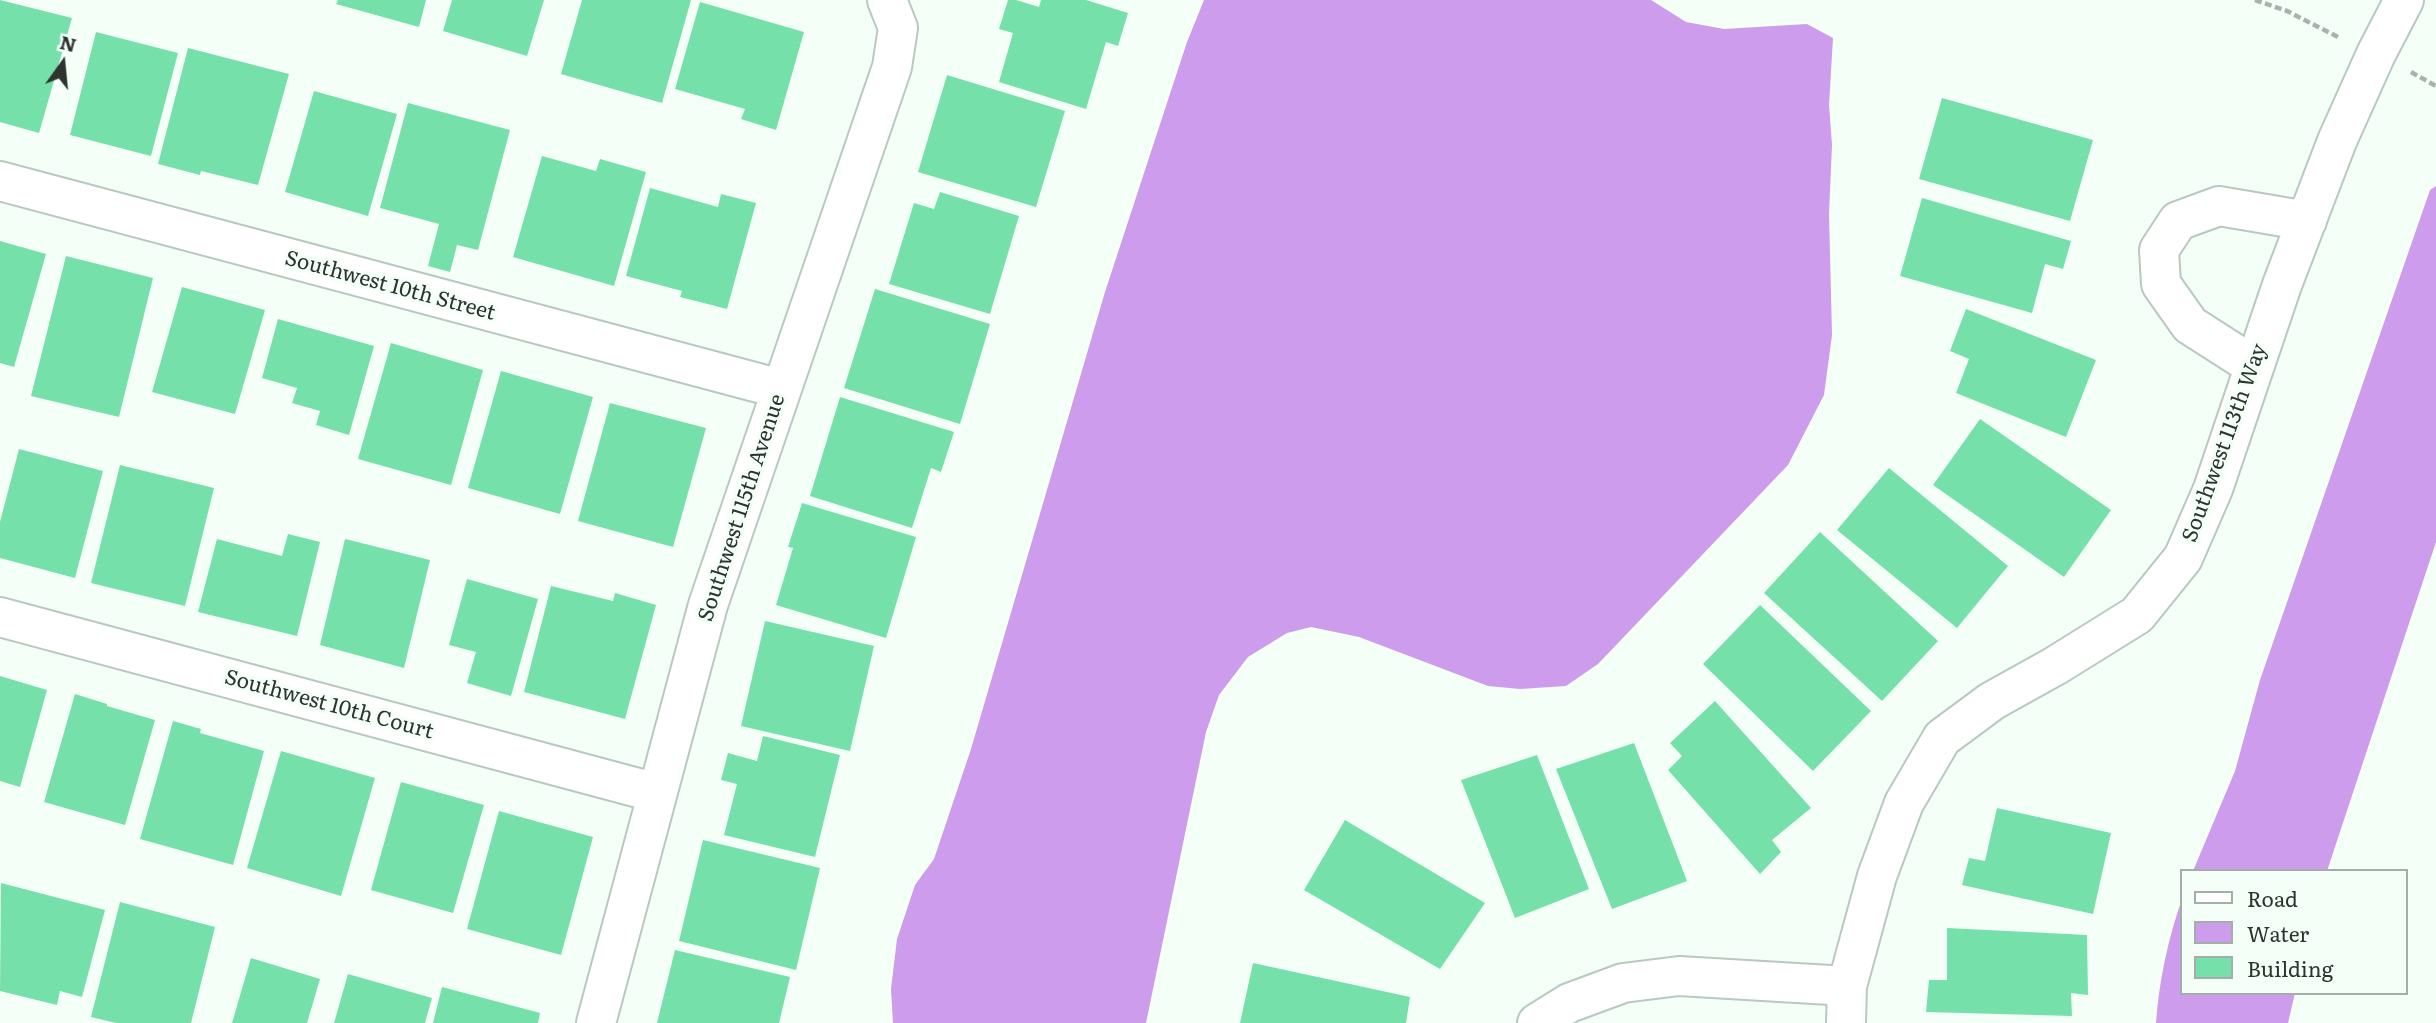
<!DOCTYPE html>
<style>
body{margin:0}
#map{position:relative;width:2436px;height:1023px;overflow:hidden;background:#f4fff8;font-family:Literata,serif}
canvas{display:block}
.legend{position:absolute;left:2180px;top:869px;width:228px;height:126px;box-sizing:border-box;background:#f4fff8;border:2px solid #a4aea8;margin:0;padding:9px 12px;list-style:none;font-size:21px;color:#2d3430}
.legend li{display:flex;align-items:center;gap:14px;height:35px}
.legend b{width:35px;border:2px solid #a4aea8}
.north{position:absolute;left:28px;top:28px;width:70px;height:70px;-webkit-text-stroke:5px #f4fff8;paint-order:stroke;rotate:15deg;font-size:19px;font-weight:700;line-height:28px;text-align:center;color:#2d3430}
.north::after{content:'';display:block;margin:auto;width:24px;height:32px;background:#2d3430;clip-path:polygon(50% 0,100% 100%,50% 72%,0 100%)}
</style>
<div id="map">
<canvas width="2436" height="1023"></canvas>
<ul class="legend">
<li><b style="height:9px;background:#fff"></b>Road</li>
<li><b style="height:19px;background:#cd9ced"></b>Water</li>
<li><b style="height:19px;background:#76e0aa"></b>Building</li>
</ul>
<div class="north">N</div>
</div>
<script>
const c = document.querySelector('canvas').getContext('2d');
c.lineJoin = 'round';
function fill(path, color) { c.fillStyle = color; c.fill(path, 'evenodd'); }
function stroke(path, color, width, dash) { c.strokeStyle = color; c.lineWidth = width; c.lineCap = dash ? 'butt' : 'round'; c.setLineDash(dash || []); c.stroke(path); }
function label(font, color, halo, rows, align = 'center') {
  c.font = font + ' Literata,serif'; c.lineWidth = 7; c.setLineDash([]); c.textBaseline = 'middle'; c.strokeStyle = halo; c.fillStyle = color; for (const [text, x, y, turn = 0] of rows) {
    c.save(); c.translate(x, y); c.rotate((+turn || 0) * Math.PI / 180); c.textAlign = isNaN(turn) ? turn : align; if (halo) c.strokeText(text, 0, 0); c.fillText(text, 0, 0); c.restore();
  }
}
const water = new Path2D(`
 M 1204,0 L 1651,0 L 1686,22 L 1724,29 L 1807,24 L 1833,38 L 1829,105 L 1832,145 L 1829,214 L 1832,335 L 1824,395 L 1788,465 L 1598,664 L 1566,686 L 1520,689 L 1488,686 L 1359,637 L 1311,627 L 1287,633 L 1248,657 L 1219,695 L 1206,732 L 1146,1023 L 893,1023 L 891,989 L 897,939 L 915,885 L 934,859 L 971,749 L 1105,292 L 1187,42 Z
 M 2436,186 L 2436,542 L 2327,871 L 2193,871 L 2235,771 L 2260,680 L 2430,190 Z
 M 2182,899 L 2182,993 L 2295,993 L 2288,1023 L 2156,1023 C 2159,981 2168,939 2182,899 Z`);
const building = new Path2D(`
 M 0,0 L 72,18 L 39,133 L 0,122 Z
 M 338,0 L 426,0 L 419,27 L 336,4 Z
 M 452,0 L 544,0 L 527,56 L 443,31 Z
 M 582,0 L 691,0 L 662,103 L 561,74 Z
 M 1008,0 L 1016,0 L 1039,7 L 1041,0 L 1086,0 L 1128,13 L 1118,46 L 1106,42 L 1086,109 L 999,82 L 1013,33 L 999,29 Z
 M 700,2 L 804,32 L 776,130 L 741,119 L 745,109 L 675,89 Z
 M 96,32 L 178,53 L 151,156 L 70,135 Z
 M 188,48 L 289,74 L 258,185 L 201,171 L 200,175 L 158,164 Z
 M 947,75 L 1065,111 L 1036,207 L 918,172 Z
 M 314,91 L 397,114 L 368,216 L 285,192 Z
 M 1942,98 L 2093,140 L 2070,221 L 1919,179 Z
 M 408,103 L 510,130 L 478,250 L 457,245 L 450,272 L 428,266 L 439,224 L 380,208 Z
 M 542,156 L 596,171 L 600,159 L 646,172 L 614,286 L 513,257 Z
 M 650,188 L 718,207 L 721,194 L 756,203 L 727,309 L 680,297 L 682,291 L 626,276 Z
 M 940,192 L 1019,216 L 990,314 L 889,284 L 914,203 L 934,209 Z
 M 1922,198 L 2071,241 L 2063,269 L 2045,264 L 2032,313 L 1900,276 Z
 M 0,241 L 46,254 L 14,367 L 0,363 Z
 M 66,256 L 153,278 L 119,417 L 31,396 Z
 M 182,287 L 265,310 L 235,414 L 152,392 Z
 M 875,289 L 990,324 L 960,424 L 844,388 Z
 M 1966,309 L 2096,360 L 2066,437 L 1956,393 L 1969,359 L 1950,351 Z
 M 278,319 L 374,346 L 349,435 L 316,425 L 320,411 L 292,403 L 297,388 L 262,378 Z
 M 391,343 L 483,370 L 451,485 L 358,459 Z
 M 501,371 L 593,397 L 560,514 L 468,488 Z
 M 840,397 L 954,432 L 941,472 L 931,468 L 912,528 L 810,496 Z
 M 610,403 L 706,428 L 673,547 L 578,521 Z
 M 1980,419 L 2111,510 L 2064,577 L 1933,485 Z
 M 19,449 L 103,471 L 75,578 L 0,558 L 0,522 Z
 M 120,465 L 214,488 L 185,606 L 91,583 Z
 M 1889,468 L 2008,566 L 1957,628 L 1837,530 Z
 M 802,503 L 916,537 L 886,638 L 776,605 L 793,548 L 788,547 Z
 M 1820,532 L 1938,641 L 1882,701 L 1764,593 Z
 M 288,534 L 320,542 L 297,636 L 198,612 L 217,539 L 282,556 Z
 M 345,539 L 430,560 L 404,668 L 320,645 Z
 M 467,579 L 538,599 L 511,696 L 467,683 L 476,652 L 449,645 Z
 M 551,586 L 613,601 L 615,593 L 656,605 L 625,719 L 524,692 Z
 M 1760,605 L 1871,711 L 1813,771 L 1703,664 Z
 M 765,621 L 874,646 L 850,751 L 741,726 Z
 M 0,676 L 47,690 L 20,787 L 0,781 Z
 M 75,694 L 107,704 L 107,706 L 155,720 L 125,825 L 44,802 Z
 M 1715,701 L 1811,808 L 1772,840 L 1781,852 L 1760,874 L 1668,770 L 1682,756 L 1670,743 Z
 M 173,721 L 201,729 L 200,733 L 264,751 L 233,865 L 140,839 Z
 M 763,736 L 840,755 L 815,857 L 724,835 L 737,784 L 721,780 L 728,753 L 757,761 Z
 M 1634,743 L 1687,881 L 1612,909 L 1556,769 Z
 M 281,751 L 375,778 L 341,896 L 247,868 Z
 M 1537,755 L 1589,889 L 1515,918 L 1461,780 Z
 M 401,782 L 484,805 L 453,913 L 371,890 Z
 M 1997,808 L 2111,833 L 2093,914 L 1962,885 L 1969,858 L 1985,861 Z
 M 499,811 L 593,837 L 561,955 L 467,929 Z
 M 1345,820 L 1485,903 L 1440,969 L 1304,890 Z
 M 703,840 L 820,868 L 796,970 L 679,941 Z
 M 1,883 L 105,910 L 82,997 L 60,991 L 57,1005 L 0,991 Z
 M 120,902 L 215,927 L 191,1023 L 116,1023 L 91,1017 Z
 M 1947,928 L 2087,935 L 2088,995 L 2071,993 L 2072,1016 L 1926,1012 L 1929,980 L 1947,980 Z
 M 675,950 L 790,977 L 779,1023 L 657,1023 Z
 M 251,958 L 320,979 L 307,1023 L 232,1023 Z
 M 1253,963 L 1410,997 L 1406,1023 L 1240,1023 Z
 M 348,974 L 432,998 L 425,1023 L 334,1023 Z
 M 442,987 L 540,1013 L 538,1023 L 433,1023 Z`);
const path = new Path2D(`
 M 2255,0 L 2287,11 L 2340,38
 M 2411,72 L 2436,86`);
const minor = new Path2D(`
 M 0,181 L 781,389
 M 2254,366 L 2190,325 L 2161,284 L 2159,250 L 2178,221 L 2219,206 L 2307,221
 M 0,617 L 657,793
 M 596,1023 L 708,605 L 892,67 L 898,28 L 887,0
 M 1537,1023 L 1569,1003 L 1623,983 L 1679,976 L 1847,986
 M 1846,1023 L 1847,986 L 1877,876 L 1904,803 L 1942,738 L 1992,701 L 2055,666 L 2137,615 L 2183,558 L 2213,489 L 2282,285 L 2337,141 L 2376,54 L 2404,0`);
const streetNames = [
 ["Southwest 10th Street",390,286,15],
 ["Southwest 113th Way",2225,443,-70],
 ["Southwest 115th Avenue",742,508,-72],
 ["Southwest 10th Court",329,705,15]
];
fill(water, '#cd9ced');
fill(building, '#76e0aa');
stroke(minor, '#b8c9bf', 42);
stroke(path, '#a9b3ad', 4.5, [7, 3.5]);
stroke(minor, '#fff', 38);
label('21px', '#2d3430', '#f4fff8', streetNames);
</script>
